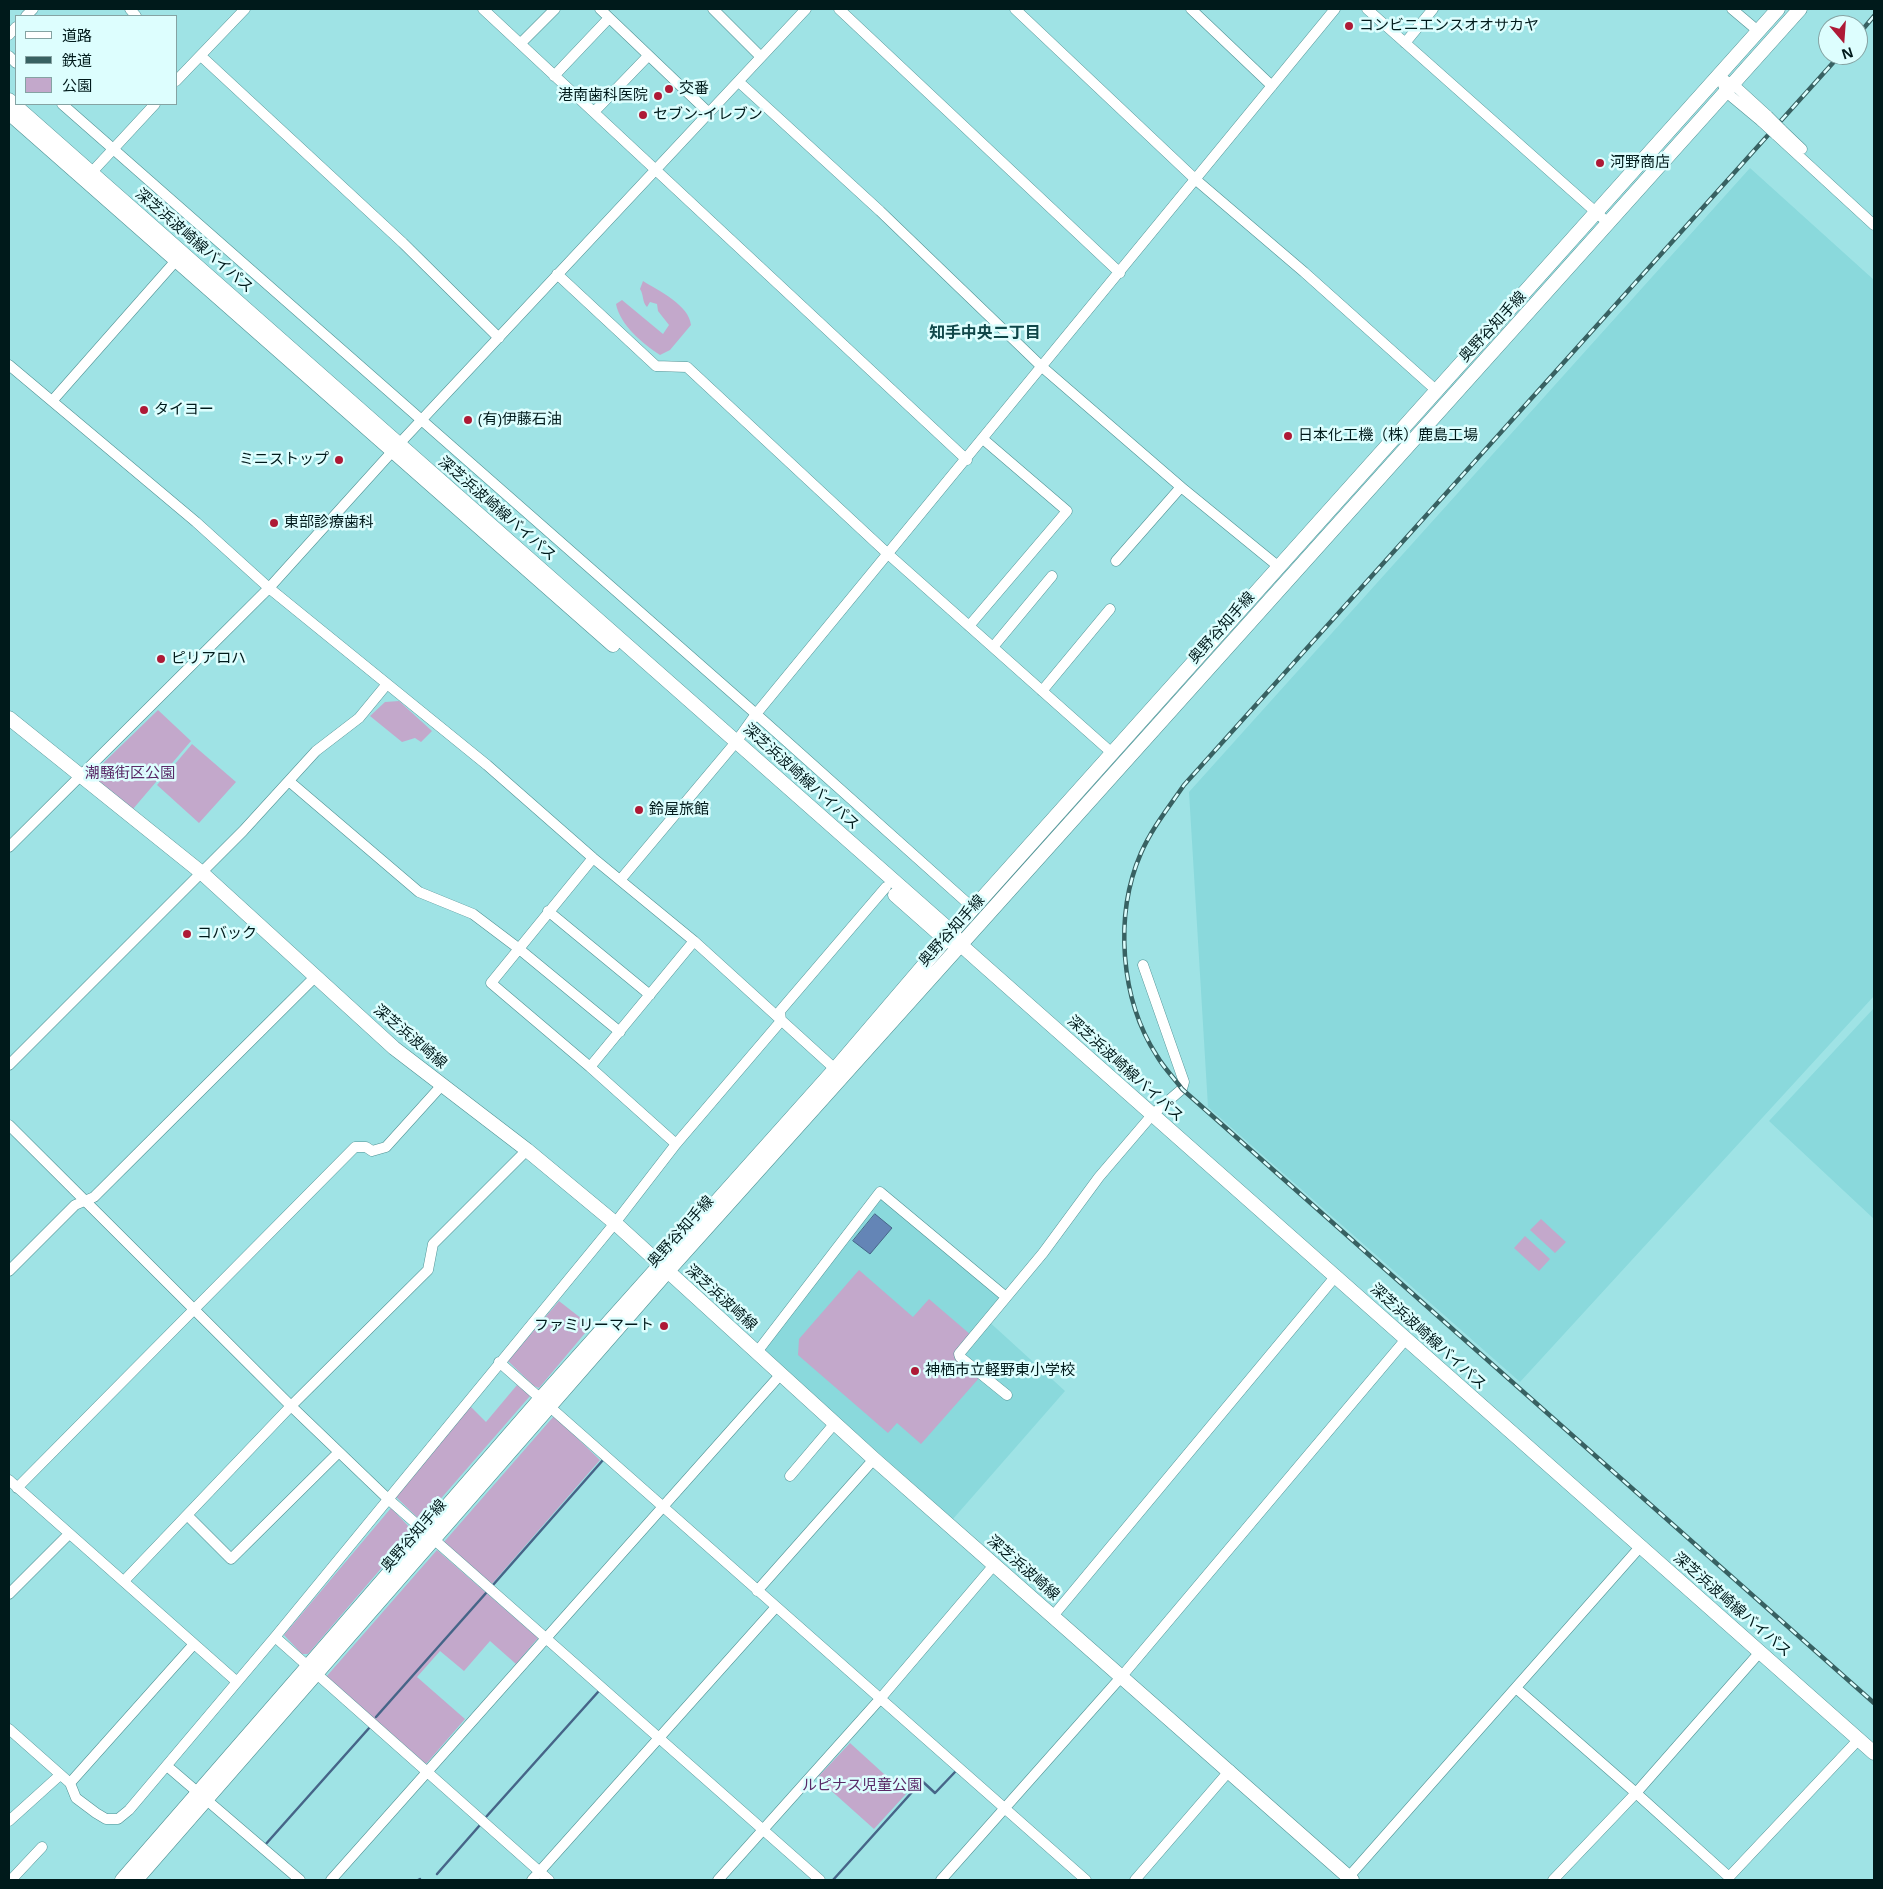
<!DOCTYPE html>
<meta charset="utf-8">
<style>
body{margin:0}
#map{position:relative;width:1883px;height:1889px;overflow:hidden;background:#9fe3e5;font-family:"Open Sans","Noto Sans JP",sans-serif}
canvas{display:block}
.frame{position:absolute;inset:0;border:10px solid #001a1b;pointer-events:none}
.legend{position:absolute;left:15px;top:15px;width:162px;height:90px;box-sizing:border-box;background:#ddfefe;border:1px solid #85a3a3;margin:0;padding:6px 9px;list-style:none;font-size:15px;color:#001a1b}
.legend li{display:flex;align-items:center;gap:10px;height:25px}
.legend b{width:25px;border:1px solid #85a3a3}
.north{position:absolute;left:1818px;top:15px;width:50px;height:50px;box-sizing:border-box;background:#ddfefe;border:1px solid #85a3a3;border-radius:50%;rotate:162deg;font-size:14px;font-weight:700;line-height:20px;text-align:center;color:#001a1b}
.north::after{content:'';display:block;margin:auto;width:18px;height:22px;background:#ae1a36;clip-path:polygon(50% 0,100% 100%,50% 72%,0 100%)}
</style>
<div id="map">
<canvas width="1883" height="1889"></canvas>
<div class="frame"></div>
<ul class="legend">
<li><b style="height:6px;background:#fff"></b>道路</li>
<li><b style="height:6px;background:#386162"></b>鉄道</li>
<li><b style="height:14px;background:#c3a8cb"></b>公園</li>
</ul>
<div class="north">N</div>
</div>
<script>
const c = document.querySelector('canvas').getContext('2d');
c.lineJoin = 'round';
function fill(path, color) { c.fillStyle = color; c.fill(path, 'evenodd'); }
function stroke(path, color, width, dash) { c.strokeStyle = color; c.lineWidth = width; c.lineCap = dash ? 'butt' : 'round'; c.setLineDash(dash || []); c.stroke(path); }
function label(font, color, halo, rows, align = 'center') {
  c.font = font + ' "Open Sans","Noto Sans JP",sans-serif'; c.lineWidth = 5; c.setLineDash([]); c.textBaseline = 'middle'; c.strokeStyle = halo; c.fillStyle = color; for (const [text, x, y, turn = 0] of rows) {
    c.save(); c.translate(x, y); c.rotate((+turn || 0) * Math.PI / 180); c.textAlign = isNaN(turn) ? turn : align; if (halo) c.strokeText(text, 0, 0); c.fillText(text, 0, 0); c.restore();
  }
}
const built = new Path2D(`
 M 1750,168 L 1874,280 L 1874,996 L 1520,1382 L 1208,1107 L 1189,792 Z
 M 1874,1008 L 1874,1219 L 1769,1121 Z
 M 880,1197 L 1003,1297 L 985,1318 L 1065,1391 L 953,1519 L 763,1350 Z`);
const green = new Path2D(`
 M 643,281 C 659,291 689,305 691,325 L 670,350 L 660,355 C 643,344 620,325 616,304 L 622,300 L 663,334 L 669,325 L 658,311 L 657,304 L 650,302 L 647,307 C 642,302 644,295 640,289 Z
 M 399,701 L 432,731 L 421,742 L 415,738 L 402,742 L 370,716 L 385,702 Z
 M 158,710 L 191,741 L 133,809 L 97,780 L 94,772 Z
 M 192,744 L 236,782 L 199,823 L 157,785 Z
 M 1541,1219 L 1566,1242 L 1555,1253 L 1530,1230 Z
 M 1525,1236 L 1550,1259 L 1539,1271 L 1514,1248 Z
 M 859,1270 L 913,1317 L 929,1299 L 971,1335 L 954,1355 L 980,1377 L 921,1444 L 897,1423 L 888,1433 L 798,1355 L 799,1339 Z
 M 559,1301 L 591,1326 L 539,1388 L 534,1386 L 508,1361 Z
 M 517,1385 L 530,1396 L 424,1518 L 418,1518 L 396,1497 L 470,1406 L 486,1422 Z
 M 554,1416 L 600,1460 L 491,1585 L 444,1542 Z
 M 391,1508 L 413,1531 L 308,1654 L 302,1654 L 284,1635 Z
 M 437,1550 L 538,1638 L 516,1664 L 490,1641 L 464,1671 L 440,1651 L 417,1677 L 465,1719 L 426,1764 L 326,1677 Z
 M 850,1743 L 906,1794 L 874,1829 L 817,1778 Z`);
const water = new Path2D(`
 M 875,1214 L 892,1228 L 870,1254 L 853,1241 Z`);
const stream = new Path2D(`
 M 493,1585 L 603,1460
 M 376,1717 L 486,1593
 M 486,1817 L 598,1692
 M 265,1845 L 370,1727
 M 437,1874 L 480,1825
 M 418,1880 L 420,1879
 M 833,1880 L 922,1781 L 935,1793 L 955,1772`);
const minor = new Path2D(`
 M 130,9 L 136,16
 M 483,9 L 967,460
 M 600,9 L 709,113
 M 713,9 L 761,57
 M 839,9 L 1120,273
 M 1015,9 L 1195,179 L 1304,272 L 1437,391
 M 1191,9 L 1272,86
 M 1367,9 L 1607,222
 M 1732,9 L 1758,31
 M 26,16 L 33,9
 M 9,35 L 16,27
 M 521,43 L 555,9
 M 1405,43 L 1433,9
 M 9,56 L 16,63
 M 201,56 L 403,243 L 499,338
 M 554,76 L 609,18
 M 1718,77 L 1733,84 L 1768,116
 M 176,81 L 245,9
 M 739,82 L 880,211 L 1041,366 L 1181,487 L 1279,567
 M 1723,85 L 1726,92 L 1762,122
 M 62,104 L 756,714 L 973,908
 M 594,112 L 648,56
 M 1781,129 L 1802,149
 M 1775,134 L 1874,225
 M 92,172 L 155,104
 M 557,274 L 656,366 L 687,367 L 888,554 L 1112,753
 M 9,365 L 196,522 L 269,588 L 487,765 L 593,858 L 694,941 L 835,1069
 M 53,400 L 180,256
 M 1116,561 L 1181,487
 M 969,626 L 1067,511 L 983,439
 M 993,647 L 1052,576
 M 1042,691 L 1110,609
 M 290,782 L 419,892 L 473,914 L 518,948 L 620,1032
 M 9,847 L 269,588 L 399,444 L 806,9
 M 593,858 L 491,983 L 590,1067 L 676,1144
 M 621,879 L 736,742 L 756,714 L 1335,9
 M 548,911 L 650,995
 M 9,1065 L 243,831 L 316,751 L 359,718 L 387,684
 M 590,1067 L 694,941
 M 9,1125 L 291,1406 L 387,1498 L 820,1880
 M 9,1271 L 75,1205 L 94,1197 L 316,976
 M 757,1352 L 880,1192 L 1006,1297
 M 499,1362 L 1086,1880
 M 1007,1395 L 960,1357 L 959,1354 L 1043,1253 L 1099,1177 L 1152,1115 L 1182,1089 L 1184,1082 L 1143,965
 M 790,1476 L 835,1423
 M 9,1480 L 236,1681
 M 17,1488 L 355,1147 L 366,1147 L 372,1151 L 386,1147 L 442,1085
 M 187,1515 L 231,1559 L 339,1452
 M 124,1581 L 291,1406 L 428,1270 L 433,1244 L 527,1150
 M 757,1591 L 874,1459
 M 9,1594 L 69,1534
 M 1053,1616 L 1335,1277
 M 275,1637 L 549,1880
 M 1516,1688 L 1636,1793 L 1729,1877 L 1859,1739
 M 9,1729 L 70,1783 L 76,1798 L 96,1813 L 106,1819 L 118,1819 L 129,1810 L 275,1637 L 615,1223 L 676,1144 L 781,1021 L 780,1011 L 886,887
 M 167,1766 L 300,1880
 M 70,1783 L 194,1644
 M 9,1821 L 60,1775
 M 11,1880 L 42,1847
 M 331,1880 L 781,1374
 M 532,1880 L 776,1607
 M 718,1880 L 880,1699 L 994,1565
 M 941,1880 L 1122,1676 L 1406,1339
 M 1135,1880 L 1230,1770
 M 1346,1880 L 1640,1547
 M 1553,1880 L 1636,1793 L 1760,1652`);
const major = new Path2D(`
 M 9,100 L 952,932 L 961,945 L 980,962 L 1874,1753
 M 9,113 L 613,645
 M 9,718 L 202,873 L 394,1048 L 527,1150 L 615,1223 L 874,1459 L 1352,1880
 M 895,895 L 946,940 L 953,943
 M 122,1880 L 541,1398 L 835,1069 L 952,932 L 1778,9
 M 136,1880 L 668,1271 L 1800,9`);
const rail = new Path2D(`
 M 1858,35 L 1874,16
 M 1840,55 L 1184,785 C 1169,807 1152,828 1141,853 C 1114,915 1120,999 1157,1056 C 1164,1068 1174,1078 1182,1089 L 1874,1703`);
const minorBridge = new Path2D(`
 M 1768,116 L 1781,129
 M 1762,122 L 1775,134`);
const markers = [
 [1349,26,5,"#ae1a36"],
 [669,89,5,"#ae1a36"],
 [658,96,5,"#ae1a36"],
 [643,115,5,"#ae1a36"],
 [1600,163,5,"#ae1a36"],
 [144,410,5,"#ae1a36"],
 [468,420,5,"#ae1a36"],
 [1288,436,5,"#ae1a36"],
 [339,460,5,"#ae1a36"],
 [274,523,5,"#ae1a36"],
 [161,659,5,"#ae1a36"],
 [639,810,5,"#ae1a36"],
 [187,934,5,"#ae1a36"],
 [664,1326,5,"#ae1a36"],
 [915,1371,5,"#ae1a36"]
];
const poiNames = [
 ["コンビニエンスオオサカヤ",1359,26],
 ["交番",679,89],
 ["港南歯科医院",648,96,"right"],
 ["セブン-イレブン",653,115],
 ["河野商店",1610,163],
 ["タイヨー",154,410],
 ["(有)伊藤石油",478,420],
 ["日本化工機（株）鹿島工場",1298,436],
 ["ミニストップ",329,460,"right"],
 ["東部診療歯科",284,523],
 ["ピリアロハ",171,659],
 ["鈴屋旅館",649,810],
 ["コバック",197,934],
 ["ファミリーマート",654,1326,"right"],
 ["神栖市立軽野東小学校",925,1371]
];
const streetNames = [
 ["深芝浜波崎線バイパス",194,241,41],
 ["奥野谷知手線",1493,327,-47],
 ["深芝浜波崎線バイパス",497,509,41],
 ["奥野谷知手線",1222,628,-48],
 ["深芝浜波崎線バイパス",801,777,42],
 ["奥野谷知手線",952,931,-48],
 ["深芝浜波崎線",410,1037,40],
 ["深芝浜波崎線バイパス",1125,1069,42],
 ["奥野谷知手線",681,1232,-48],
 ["深芝浜波崎線",721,1298,42],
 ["深芝浜波崎線バイパス",1428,1337,42],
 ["奥野谷知手線",414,1536,-49],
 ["深芝浜波崎線",1023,1568,41],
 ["深芝浜波崎線バイパス",1732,1605,41]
];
const parkNames = [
 ["潮騒街区公園",130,774],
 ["ルピナス児童公園",862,1786]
];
const neighbourhoodNames = [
 ["知手中央二丁目",985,333]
];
fill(built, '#8ad9dc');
fill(green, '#c3a8cb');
fill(water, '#6485b6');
stroke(water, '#466588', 1);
stroke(stream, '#466588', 2.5);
stroke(minor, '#509294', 11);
stroke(major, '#509294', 15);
stroke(minor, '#fff', 10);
stroke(major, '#fff', 14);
stroke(rail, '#386162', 4.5);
stroke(rail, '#ddfefe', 2.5, [8]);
stroke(minorBridge, '#509294', 11, []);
stroke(minorBridge, '#fff', 10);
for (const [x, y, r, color] of markers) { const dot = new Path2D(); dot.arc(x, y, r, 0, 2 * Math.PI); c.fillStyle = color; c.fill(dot); stroke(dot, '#ddfefe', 2); }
label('15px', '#001a1b', '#ddfefe', poiNames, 'left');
label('15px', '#001a1b', '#ddfefe', streetNames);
label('15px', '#592967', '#ddfefe', parkNames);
label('bold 16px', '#104749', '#ddfefe', neighbourhoodNames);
</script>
